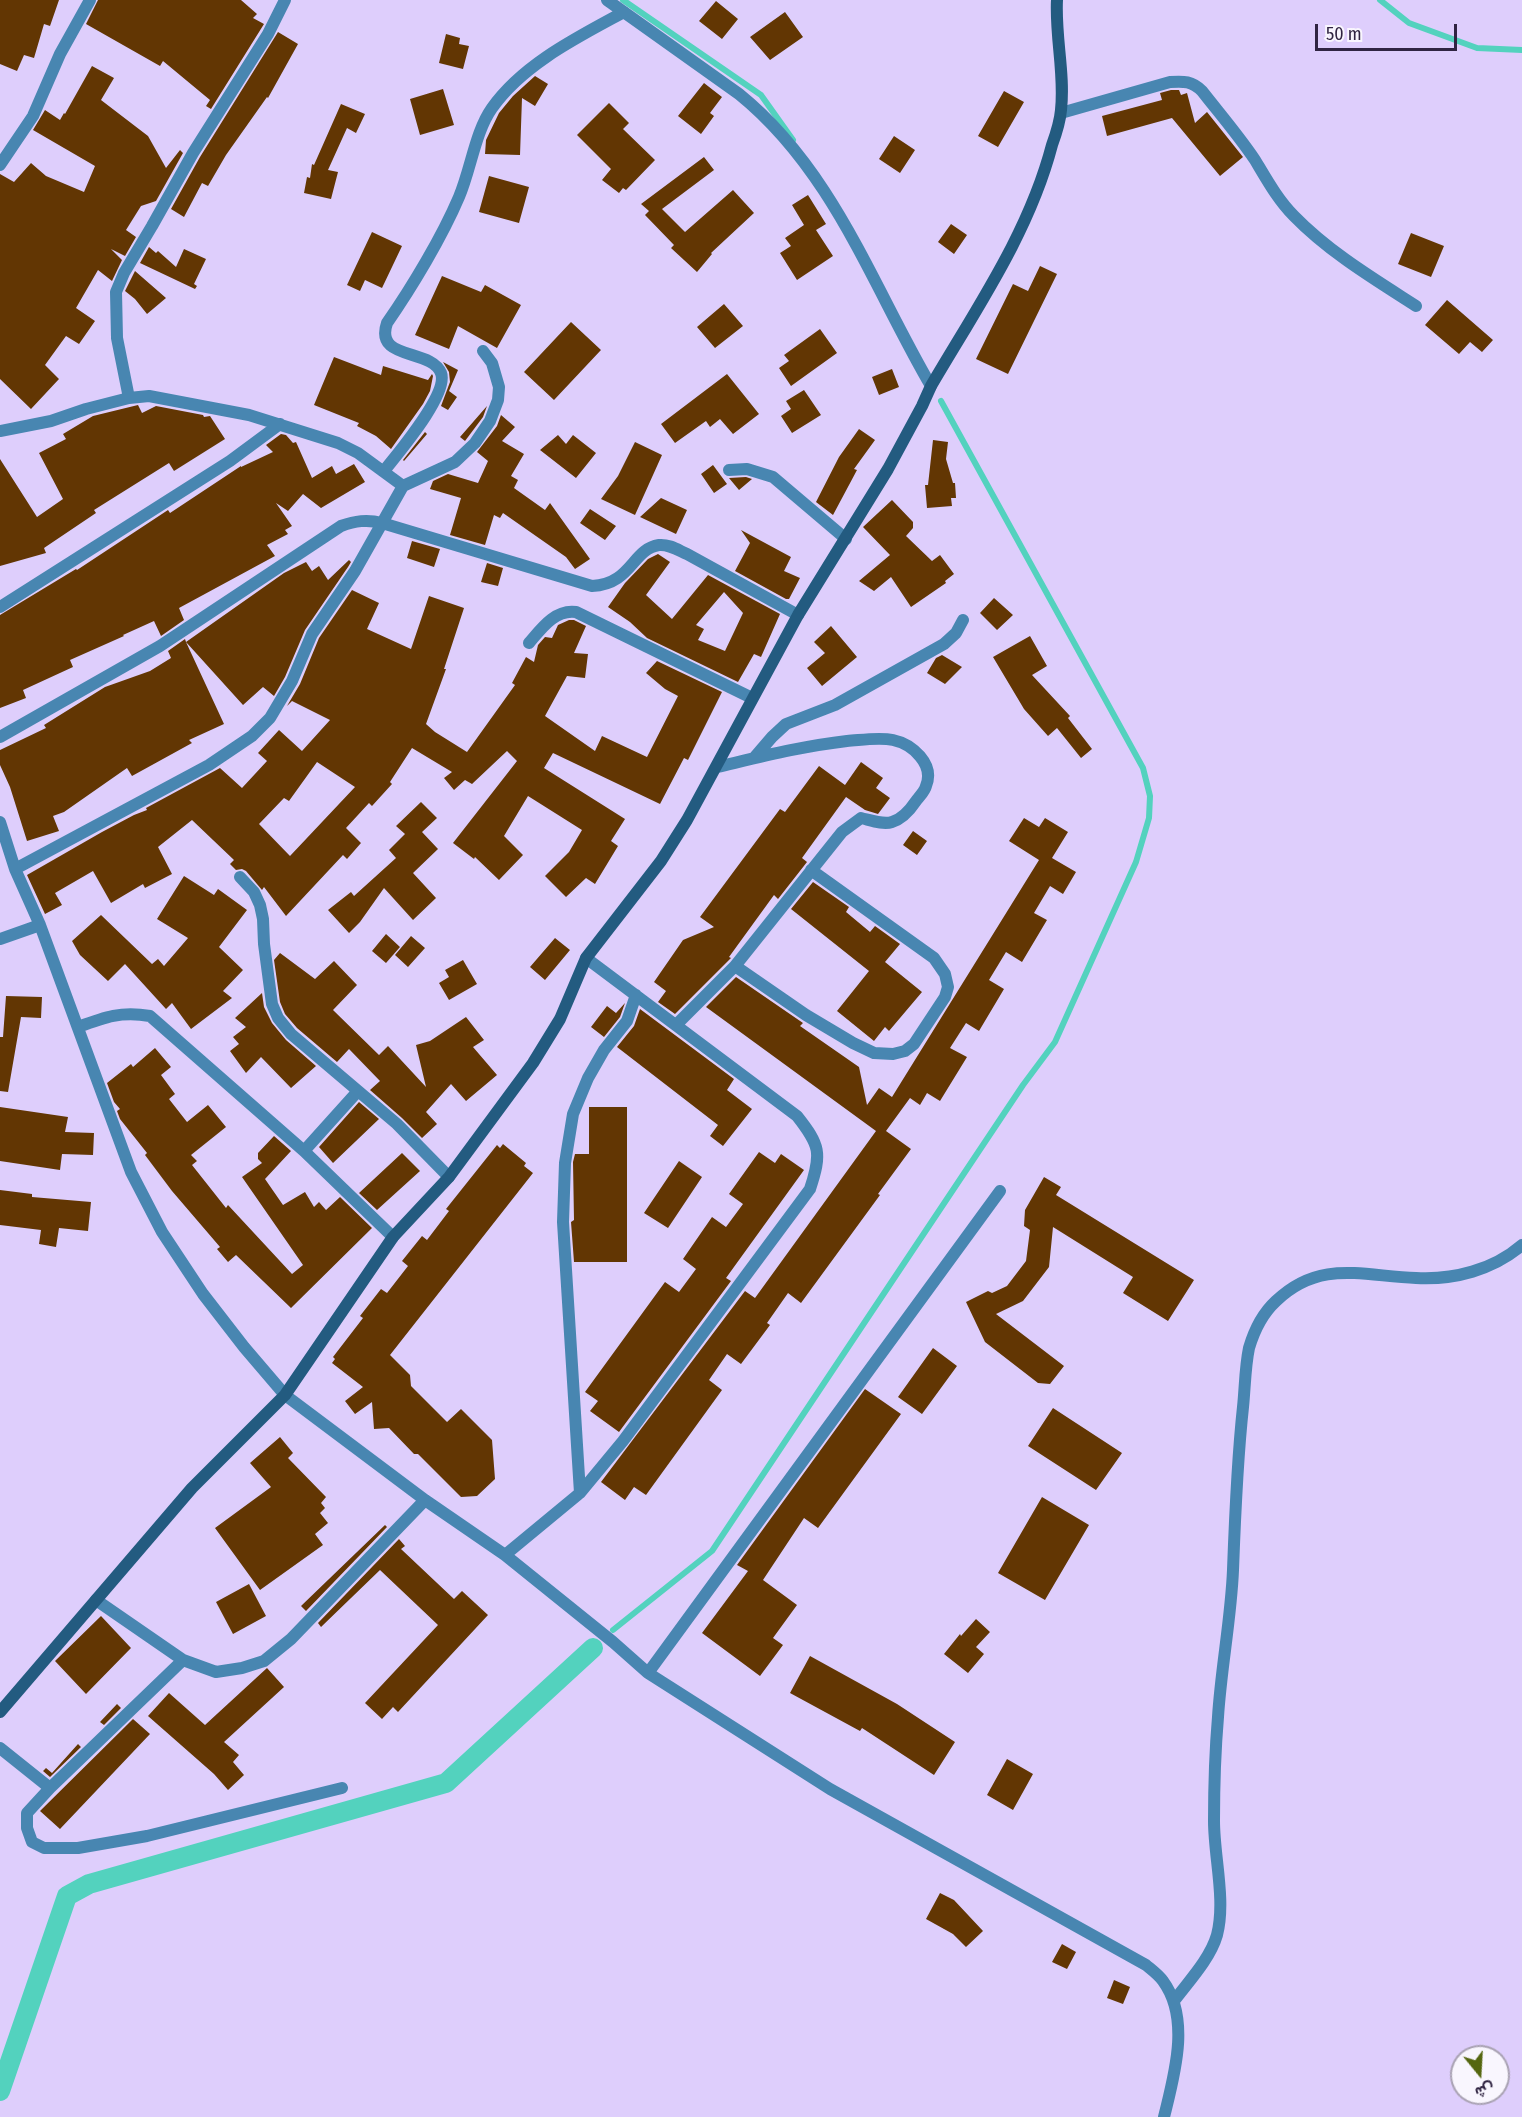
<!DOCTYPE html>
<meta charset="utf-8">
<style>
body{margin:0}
#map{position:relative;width:1522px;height:2117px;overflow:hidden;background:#decefc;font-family:"Fira Sans Condensed",Vazirmatn,sans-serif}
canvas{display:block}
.north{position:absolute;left:1450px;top:2045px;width:60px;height:60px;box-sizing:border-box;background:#f9f6fe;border:2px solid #a9a2b3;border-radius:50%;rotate:162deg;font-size:16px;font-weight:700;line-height:24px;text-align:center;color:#302442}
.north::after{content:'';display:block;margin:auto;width:21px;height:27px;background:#556610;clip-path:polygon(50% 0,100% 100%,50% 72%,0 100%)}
.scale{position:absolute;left:1315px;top:24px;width:142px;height:27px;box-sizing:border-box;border:3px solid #302442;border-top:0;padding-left:8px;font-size:18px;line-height:21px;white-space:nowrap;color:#302442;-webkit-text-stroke:4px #f9f6fe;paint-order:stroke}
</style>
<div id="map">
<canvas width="1522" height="2117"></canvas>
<div class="north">ش</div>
<div class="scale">50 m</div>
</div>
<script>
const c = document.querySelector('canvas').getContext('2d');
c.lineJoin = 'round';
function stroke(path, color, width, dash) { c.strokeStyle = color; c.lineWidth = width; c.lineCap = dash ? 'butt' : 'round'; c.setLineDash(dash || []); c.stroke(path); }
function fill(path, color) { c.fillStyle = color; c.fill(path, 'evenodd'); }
const stream = new Path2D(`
 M 623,0 L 761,95 L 793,140
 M 1380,0 L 1409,23 L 1477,48 L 1522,50
 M 613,1630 L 712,1551 L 1023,1085 L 1055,1042 L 1136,862 L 1149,818 L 1150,796 L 1143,768 L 941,401`);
const canal = new Path2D(`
 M 0,2091 L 67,1896 L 89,1884 L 446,1783 L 593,1648`);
const building = new Path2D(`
 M 0,0 L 59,0 L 50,26 L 44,24 L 34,58 L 24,55 L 17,71 L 0,64 Z
 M 98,0 L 241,0 L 257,14 L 253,18 L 264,24 L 211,109 L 206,106 L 210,100 L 163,61 L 160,66 L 86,24 Z
 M 716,1 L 738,19 L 722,39 L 699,21 Z
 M 785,12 L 803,37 L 770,60 L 750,37 Z
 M 278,32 L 298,44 L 268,98 L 267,97 L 226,155 L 208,186 L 202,183 L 184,217 L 171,209 L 200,157 Z
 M 446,34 L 460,38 L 459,44 L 469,46 L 463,69 L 439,63 Z
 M 92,66 L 114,78 L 101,100 L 148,136 L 166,168 L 180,150 L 183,153 L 156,201 L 141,206 L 126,230 L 136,237 L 125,256 L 111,249 L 122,260 L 112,281 L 98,270 L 76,308 L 95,321 L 79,344 L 66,336 L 45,365 L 59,379 L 31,409 L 0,379 L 0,174 L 14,182 L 31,163 L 46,176 L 84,192 L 95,166 L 33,130 L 45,110 L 60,120 L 64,113 L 65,114 Z
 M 535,76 L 548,84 L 535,106 L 522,98 L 520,155 L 485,154 L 486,140 L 499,113 L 513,96 Z
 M 704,83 L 722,97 L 710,113 L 714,116 L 701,134 L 678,116 Z
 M 443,89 L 454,125 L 420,135 L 410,99 Z
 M 1171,90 L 1179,90 L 1181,95 L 1187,93 L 1195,123 L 1207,112 L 1243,157 L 1220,176 L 1172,118 L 1107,136 L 1102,116 L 1162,100 L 1160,93 Z
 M 1004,91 L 1024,102 L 998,147 L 978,136 Z
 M 609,103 L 629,123 L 623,129 L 655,160 L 626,190 L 623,188 L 619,193 L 602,180 L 611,169 L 577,135 Z
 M 341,104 L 365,114 L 356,133 L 347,128 L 328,170 L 338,172 L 331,199 L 304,193 L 307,177 L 310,178 L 312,164 L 314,165 Z
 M 894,136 L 915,150 L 900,173 L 879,159 Z
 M 704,157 L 714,170 L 662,209 L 685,232 L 733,190 L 754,213 L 711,253 L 712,254 L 697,272 L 671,248 L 674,245 L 645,215 L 649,211 L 641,204 Z
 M 489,176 L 529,187 L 519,223 L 479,212 Z
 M 808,195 L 826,224 L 816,230 L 833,256 L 797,280 L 780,253 L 791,246 L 785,238 L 804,225 L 792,205 Z
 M 951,224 L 967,235 L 954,254 L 938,242 Z
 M 372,232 L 402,246 L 382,288 L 365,280 L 360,291 L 347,285 Z
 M 1411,233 L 1444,246 L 1431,277 L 1398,264 Z
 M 149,247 L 156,253 L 158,251 L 176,267 L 184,249 L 206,259 L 194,284 L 197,286 L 195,289 L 140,263 Z
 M 1040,266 L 1057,274 L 1008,374 L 976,359 L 1013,284 L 1028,291 Z
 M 135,271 L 166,298 L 147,314 L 135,299 L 125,291 Z
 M 442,276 L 481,292 L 485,285 L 521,305 L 497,348 L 458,326 L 449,349 L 415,335 Z
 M 1447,300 L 1493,340 L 1482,352 L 1470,342 L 1459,354 L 1425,325 Z
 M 724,304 L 743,326 L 715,348 L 697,327 Z
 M 571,322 L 601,350 L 554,400 L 524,372 Z
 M 820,329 L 837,353 L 791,386 L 779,368 L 789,361 L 784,355 Z
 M 334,357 L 381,375 L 383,366 L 428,380 L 432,374 L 433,376 L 430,391 L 423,404 L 391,449 L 376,436 L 357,426 L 359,423 L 314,405 Z
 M 443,362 L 458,370 L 449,391 L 457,397 L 448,410 L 441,406 L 450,382 L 449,372 Z
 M 892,369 L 899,387 L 879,395 L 872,377 Z
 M 727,374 L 759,414 L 733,434 L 720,419 L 710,427 L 706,421 L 675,443 L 661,424 Z
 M 804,390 L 821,415 L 792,433 L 781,416 L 791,409 L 786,401 Z
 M 138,405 L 142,413 L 156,406 L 203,415 L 204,417 L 210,416 L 225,439 L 174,471 L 169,463 L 94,510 L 96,513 L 44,548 L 46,553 L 0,566 L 0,459 L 37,517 L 63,499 L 39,453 L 66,439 L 63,434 L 93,416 Z
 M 487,406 L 483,417 L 465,441 L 460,437 Z
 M 501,415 L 515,427 L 502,441 L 524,454 L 511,476 L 518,480 L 514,488 L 545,510 L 550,503 L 590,559 L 575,569 L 566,557 L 503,513 L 500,518 L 494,515 L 485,545 L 450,535 L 461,498 L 430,489 L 433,481 L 448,474 L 478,483 L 488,461 L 477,452 L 497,426 Z
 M 859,429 L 875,440 L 854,469 L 857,470 L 833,515 L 816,502 L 839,457 Z
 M 425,432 L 427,434 L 404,461 L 403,460 Z
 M 281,434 L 286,435 L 293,443 L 296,442 L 312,478 L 332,466 L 336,474 L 354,464 L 365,482 L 321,508 L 303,494 L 288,511 L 276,503 L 292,526 L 285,530 L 288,534 L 267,545 L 275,556 L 179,608 L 184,620 L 161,636 L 154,621 L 123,635 L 124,636 L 70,660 L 73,667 L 23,690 L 26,698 L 0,708 L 0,615 L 76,569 L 77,570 L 168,510 L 170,513 L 241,466 L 241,467 L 273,452 L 266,445 Z
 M 558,435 L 566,444 L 573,435 L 596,453 L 576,478 L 540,450 Z
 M 933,440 L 948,442 L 946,459 L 953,483 L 955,483 L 956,498 L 951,498 L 952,506 L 927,508 L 925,485 L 928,485 Z
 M 635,442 L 662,455 L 635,515 L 601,499 L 618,476 Z
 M 713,465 L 727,484 L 714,493 L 701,474 Z
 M 746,477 L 752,479 L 739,490 L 729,478 Z
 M 661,498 L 687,510 L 676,534 L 640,517 Z
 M 892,500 L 913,522 L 913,528 L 906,536 L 932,561 L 940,555 L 954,574 L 945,581 L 946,583 L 911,607 L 891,577 L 874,591 L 859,581 L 890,555 L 863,527 Z
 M 590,509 L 616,526 L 605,540 L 580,523 Z
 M 741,530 L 791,557 L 784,571 L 800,578 L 789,599 L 786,599 L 735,571 L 750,543 Z
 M 412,541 L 440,549 L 434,567 L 407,558 Z
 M 658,554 L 670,562 L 646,595 L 672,619 L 708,575 L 780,614 L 761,657 L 754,654 L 738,682 L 647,638 L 630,622 L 608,607 L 625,583 L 648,559 ZM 724,592 L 743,613 L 725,651 L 698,640 L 704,629 L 696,625 Z
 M 349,560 L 351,562 L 348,567 L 305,630 L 285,677 L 274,696 L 263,687 L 243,705 L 186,642 L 224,724 L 189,740 L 192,743 L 132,776 L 127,768 L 64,812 L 53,816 L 59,831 L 27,841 L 10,787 L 0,765 L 0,750 L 46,728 L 44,725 L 105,687 L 150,671 L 171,658 L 168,651 L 185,639 L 186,642 L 284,573 L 306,562 L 312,571 L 319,566 L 328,580 Z
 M 487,563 L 503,568 L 498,586 L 481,582 Z
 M 352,590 L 379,603 L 367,629 L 411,649 L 429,596 L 464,608 L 444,669 L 446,669 L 426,724 L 435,732 L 467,752 L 515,685 L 512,683 L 526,657 L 534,662 L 538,645 L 545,637 L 552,638 L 558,625 L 569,620 L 574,620 L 586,626 L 574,653 L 588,654 L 585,678 L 567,676 L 545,716 L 595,751 L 602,736 L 647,757 L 678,696 L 665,689 L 646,673 L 657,661 L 722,692 L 688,760 L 684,758 L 660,804 L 553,753 L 544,768 L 625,819 L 611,841 L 618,846 L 595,884 L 586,878 L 566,897 L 545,876 L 569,852 L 582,830 L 528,796 L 504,836 L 523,855 L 499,880 L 475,857 L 474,859 L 453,843 L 517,761 L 507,751 L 472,784 L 465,780 L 454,790 L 444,778 L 452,772 L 412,748 L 390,782 L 392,784 L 372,806 L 369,803 L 346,828 L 361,843 L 347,859 L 343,855 L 286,916 L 264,887 L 262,890 L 246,871 L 242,869 L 236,870 L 230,864 L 234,860 L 192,820 L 158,847 L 172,874 L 145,888 L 143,884 L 111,903 L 93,871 L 55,893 L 62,905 L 45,914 L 27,875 L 102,832 L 134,815 L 147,810 L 146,808 L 220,768 L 242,788 L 267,761 L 258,753 L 279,730 L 302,751 L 330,720 L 292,701 L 287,706 L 300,684 L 319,638 ZM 317,762 L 355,787 L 290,856 L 259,824 L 284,798 L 289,801 Z
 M 994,598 L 1013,615 L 997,630 L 980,613 Z
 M 831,626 L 857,657 L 822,686 L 807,668 L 825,653 L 814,642 Z
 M 1030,636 L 1047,666 L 1032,675 L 1070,716 L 1068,718 L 1092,749 L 1081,758 L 1057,728 L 1048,736 L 1024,709 L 993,657 Z
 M 942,655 L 962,667 L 945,684 L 927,673 L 936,658 Z
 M 861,762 L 883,778 L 876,788 L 890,798 L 878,814 L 865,810 L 846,797 L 802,858 L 807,862 L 778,899 L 774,895 L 729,957 L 731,958 L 675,1014 L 658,1002 L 666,991 L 654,982 L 683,940 L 714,927 L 700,917 L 780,809 L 785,812 L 819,766 L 845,785 Z
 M 421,802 L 437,818 L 422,832 L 438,849 L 413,873 L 436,898 L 413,920 L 384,888 L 360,922 L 349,933 L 328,910 L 351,892 L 354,896 L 396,858 L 389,850 L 405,834 L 396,826 Z
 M 1024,818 L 1039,827 L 1045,818 L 1068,832 L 1052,858 L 1076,872 L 1063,894 L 1050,886 L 1034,913 L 1047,920 L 1022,962 L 1006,952 L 989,980 L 1004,989 L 979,1031 L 966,1023 L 950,1048 L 967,1057 L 940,1101 L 927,1093 L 920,1105 L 910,1098 L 886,1131 L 911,1149 L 878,1194 L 880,1195 L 801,1303 L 788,1293 L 767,1323 L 770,1325 L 741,1364 L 727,1354 L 709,1380 L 722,1390 L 646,1495 L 634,1487 L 625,1500 L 601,1482 L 745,1291 L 755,1298 L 876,1131 L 706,1007 L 736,977 L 803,1023 L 800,1026 L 859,1067 L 867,1105 L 879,1088 L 892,1097 L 1039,860 L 1009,841 Z
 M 913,831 L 927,841 L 917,855 L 903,845 Z
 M 184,876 L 214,895 L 218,889 L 247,910 L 219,947 L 243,970 L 223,991 L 232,998 L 191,1029 L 172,1003 L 166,1009 L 125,964 L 108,981 L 80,955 L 72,941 L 101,915 L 152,964 L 158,959 L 164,966 L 188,938 L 157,919 Z
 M 813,882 L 849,907 L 846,912 L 870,932 L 875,926 L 900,944 L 885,962 L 922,992 L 889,1031 L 885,1027 L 874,1041 L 837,1011 L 869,971 L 791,909 Z
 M 386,934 L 400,947 L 386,963 L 372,951 Z
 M 411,936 L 425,948 L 408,967 L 395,955 Z
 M 555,938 L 570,950 L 545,980 L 530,967 Z
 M 280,953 L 315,979 L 334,961 L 357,985 L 333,1010 L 379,1055 L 388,1046 L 426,1087 L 416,1045 L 430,1041 L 466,1017 L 484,1040 L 473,1047 L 497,1075 L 466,1101 L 451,1084 L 426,1112 L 437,1124 L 422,1138 L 402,1118 L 370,1090 L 380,1081 L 349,1049 L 337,1062 L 297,1028 L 285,1014 L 280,1002 L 274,960 Z
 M 463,960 L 477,984 L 449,1000 L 439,983 L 449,977 L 445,970 Z
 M 262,993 L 264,1007 L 272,1023 L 286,1040 L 316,1066 L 291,1088 L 261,1057 L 246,1073 L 230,1051 L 239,1044 L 233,1037 L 246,1027 L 235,1018 Z
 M 6,996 L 42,997 L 41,1018 L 21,1017 L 8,1092 L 0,1091 L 0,1037 L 3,1037 Z
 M 625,1003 L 620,1017 L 604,1037 L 591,1027 L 607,1006 L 616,1013 Z
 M 640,1009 L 734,1079 L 727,1090 L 752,1109 L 723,1146 L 710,1136 L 718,1125 L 617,1047 L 634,1026 Z
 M 155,1048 L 171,1067 L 161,1075 L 175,1094 L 169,1099 L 187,1122 L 208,1105 L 226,1127 L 191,1155 L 197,1161 L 192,1165 L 226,1208 L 228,1205 L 292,1274 L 303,1265 L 242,1177 L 262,1163 L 258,1159 L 258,1153 L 274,1136 L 291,1151 L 265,1179 L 283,1205 L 305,1192 L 314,1207 L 319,1202 L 326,1210 L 340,1197 L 372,1228 L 291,1308 L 236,1255 L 228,1262 L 217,1249 L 220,1247 L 172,1191 L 145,1155 L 147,1153 L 120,1119 L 117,1111 L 120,1109 L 114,1102 L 107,1083 L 131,1064 L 133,1067 Z
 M 359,1102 L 379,1119 L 333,1163 L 319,1147 Z
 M 0,1107 L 68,1117 L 65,1132 L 94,1133 L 93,1155 L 62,1154 L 60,1170 L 0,1161 Z
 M 589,1107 L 627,1107 L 627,1262 L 574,1262 L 571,1222 L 574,1220 L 573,1162 L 575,1154 L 589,1154 Z
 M 503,1144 L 526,1163 L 524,1166 L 533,1173 L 390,1355 L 410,1375 L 411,1386 L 447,1422 L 461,1409 L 492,1440 L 495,1479 L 477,1496 L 461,1497 L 418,1454 L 414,1454 L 389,1428 L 374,1429 L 372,1402 L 355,1414 L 345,1401 L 363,1387 L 332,1363 L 335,1359 L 333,1357 L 363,1318 L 360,1316 L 381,1289 L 387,1293 L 408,1266 L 402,1261 L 422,1236 L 427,1240 L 449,1211 L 446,1209 L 497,1145 L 500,1148 Z
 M 759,1152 L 775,1163 L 781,1154 L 804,1170 L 726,1278 L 731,1281 L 619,1432 L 590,1411 L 598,1401 L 585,1392 L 665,1282 L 679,1292 L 696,1269 L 683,1259 L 712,1217 L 726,1227 L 743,1204 L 729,1194 Z
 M 402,1153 L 420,1171 L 377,1210 L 359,1193 Z
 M 679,1161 L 702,1177 L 668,1228 L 644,1213 Z
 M 1044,1177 L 1061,1187 L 1056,1195 L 1194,1280 L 1168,1321 L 1123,1293 L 1133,1277 L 1053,1227 L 1049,1267 L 1023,1301 L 996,1314 L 1064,1366 L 1050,1384 L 1038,1383 L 985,1342 L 966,1302 L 988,1291 L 992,1293 L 1007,1286 L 1026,1261 L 1030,1230 L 1024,1226 L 1025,1210 Z
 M 0,1190 L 32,1194 L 32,1197 L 91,1202 L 88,1231 L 59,1228 L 56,1247 L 39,1244 L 41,1230 L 0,1225 Z
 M 933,1348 L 957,1366 L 922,1414 L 898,1397 Z
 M 865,1389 L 901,1414 L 818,1528 L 804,1518 L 763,1580 L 797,1605 L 773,1638 L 783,1645 L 760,1676 L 702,1633 L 748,1571 L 737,1565 Z
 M 1053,1408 L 1122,1453 L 1096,1490 L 1028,1446 Z
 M 280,1437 L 293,1453 L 288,1458 L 326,1497 L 321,1503 L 325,1508 L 320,1513 L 328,1523 L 315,1534 L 323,1545 L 260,1590 L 215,1528 L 271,1487 L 250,1463 Z
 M 1042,1497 L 1089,1525 L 1045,1600 L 998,1573 Z
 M 385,1525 L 387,1527 L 306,1611 L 301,1606 Z
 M 399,1539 L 405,1546 L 401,1549 L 454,1599 L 462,1591 L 488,1615 L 398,1712 L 393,1707 L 382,1719 L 365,1703 L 438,1625 L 380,1570 L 321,1627 L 318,1623 Z
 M 249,1584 L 266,1616 L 233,1634 L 216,1602 Z
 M 101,1616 L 131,1648 L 86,1694 L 55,1661 Z
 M 976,1619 L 990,1632 L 976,1647 L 984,1654 L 968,1673 L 944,1654 L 960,1634 L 961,1636 Z
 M 810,1656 L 897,1704 L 955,1742 L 934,1775 L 862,1728 L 860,1731 L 790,1693 Z
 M 267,1668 L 284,1687 L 224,1742 L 239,1755 L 233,1762 L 244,1775 L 228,1790 L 214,1774 L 148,1716 L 169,1693 L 205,1725 Z
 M 117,1704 L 121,1708 L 104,1725 L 100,1722 Z
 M 133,1719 L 150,1734 L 60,1829 L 40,1811 Z
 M 78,1744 L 81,1747 L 50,1777 L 43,1771 L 46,1768 L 52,1773 Z
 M 1007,1759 L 1033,1774 L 1013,1810 L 987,1795 Z
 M 940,1893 L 954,1900 L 983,1931 L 966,1947 L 953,1934 L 926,1919 Z
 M 1062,1944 L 1076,1952 L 1067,1969 L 1052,1962 Z
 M 1114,1980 L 1130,1987 L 1123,2004 L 1107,1998 Z`);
const minor = new Path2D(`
 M 607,0 L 739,94 C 833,170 872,285 931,386
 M 1061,113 L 1170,82 C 1184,81 1192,81 1202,91 C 1220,114 1239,136 1255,160 C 1267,180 1278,200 1294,216 C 1329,252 1374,279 1416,306
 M 0,165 L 33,116 L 60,54 L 90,0
 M 129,398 L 117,338 L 116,292 L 124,273 L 152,226 L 193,153 L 268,34 L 285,0
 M 0,431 L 51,421 L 86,409 L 129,398 L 149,396 L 249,415 L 338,443 L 358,453 L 403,486
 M 729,470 L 747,469 L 773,477 L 846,539
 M 384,471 C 398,453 449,394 441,373 C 431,348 374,361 387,323 C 412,287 442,237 459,197 C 471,169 475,132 492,108 C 523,64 578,37 624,12
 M 0,607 L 230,461 L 280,424
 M 529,643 C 541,629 555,609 576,612 L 752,698
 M 0,737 L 160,646 L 341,526 C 355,521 367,519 382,523 L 592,586 C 632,584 632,549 659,545 C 669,544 678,550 687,554 L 798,615
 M 754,758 L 772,737 L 786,724 L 835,705 L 944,644 L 956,633 L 963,620
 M 0,822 L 15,869 L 40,925 L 131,1172 L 162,1232 L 203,1294 L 244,1347 L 285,1395 L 425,1500 L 505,1555 L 613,1642 L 648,1673 L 830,1789 L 1146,1965 C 1152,1970 1159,1975 1163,1981 C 1191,2019 1174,2076 1164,2117
 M 15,869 L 209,765 L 252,736 L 270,718 L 292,681 L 312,634 L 355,571 L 403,486 L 455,462 L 475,443 L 490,421 L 498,400 L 499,387 L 492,363 L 483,351
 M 240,877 L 254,892 L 260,905 L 263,919 L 264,944 L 272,1004 L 278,1018 L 291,1034 L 397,1124 L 449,1177
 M 0,939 L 40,925
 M 735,966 L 806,1015 L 853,1043 L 874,1053 L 893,1054 L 905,1051 L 914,1044 L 945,997 L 948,987 L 945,974 L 934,958 L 811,870
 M 676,1025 L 735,966 L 842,832 L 861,818 C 870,820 883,825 892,822 C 902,819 910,810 916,801 C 919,797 925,791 926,786 C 935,764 912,744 893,740 C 879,737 862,740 847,741 C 803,746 760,757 717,767
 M 78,1027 C 105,1017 121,1011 150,1016 L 304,1151 L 393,1237
 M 304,1151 L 358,1091
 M 580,1493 L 563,1222 L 565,1163 L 573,1114 L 588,1078 L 604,1050 L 627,1021 L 636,995
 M 505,1555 L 580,1493 L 623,1441 L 810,1189 C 822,1153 820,1145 797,1116 L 586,958
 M 96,1600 L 183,1660 L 216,1672 L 242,1668 L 264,1661 L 291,1639 L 425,1500
 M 183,1660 L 50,1788 L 27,1813 L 27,1828 L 32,1842 L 44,1848 L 78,1848 L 147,1836 L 342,1788
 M 648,1673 L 1000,1191
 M 0,1748 L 50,1788
 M 1174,2001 C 1189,1981 1210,1959 1217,1935 C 1226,1900 1214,1857 1214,1821 C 1214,1787 1215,1752 1218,1717 C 1221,1668 1231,1619 1233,1570 C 1235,1515 1237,1462 1243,1407 C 1245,1388 1245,1367 1249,1348 C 1254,1331 1263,1313 1276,1301 C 1320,1259 1362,1276 1416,1278 C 1454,1280 1493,1270 1522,1245`);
const secondary = new Path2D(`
 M 0,1712 L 192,1488 L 285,1395 L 393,1237 L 449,1177 L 533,1063 L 560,1019 L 586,958 L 661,861 L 687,820 L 798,615 L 888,469 L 922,406 L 931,386 C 976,309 1029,233 1052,145 C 1056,134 1060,122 1061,110 C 1065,73 1055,37 1057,0`);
stroke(stream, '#53d2be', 6);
stroke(canal, '#53d2be', 20);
fill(building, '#623603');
stroke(minor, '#4886b1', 12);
stroke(secondary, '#235b80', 12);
</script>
